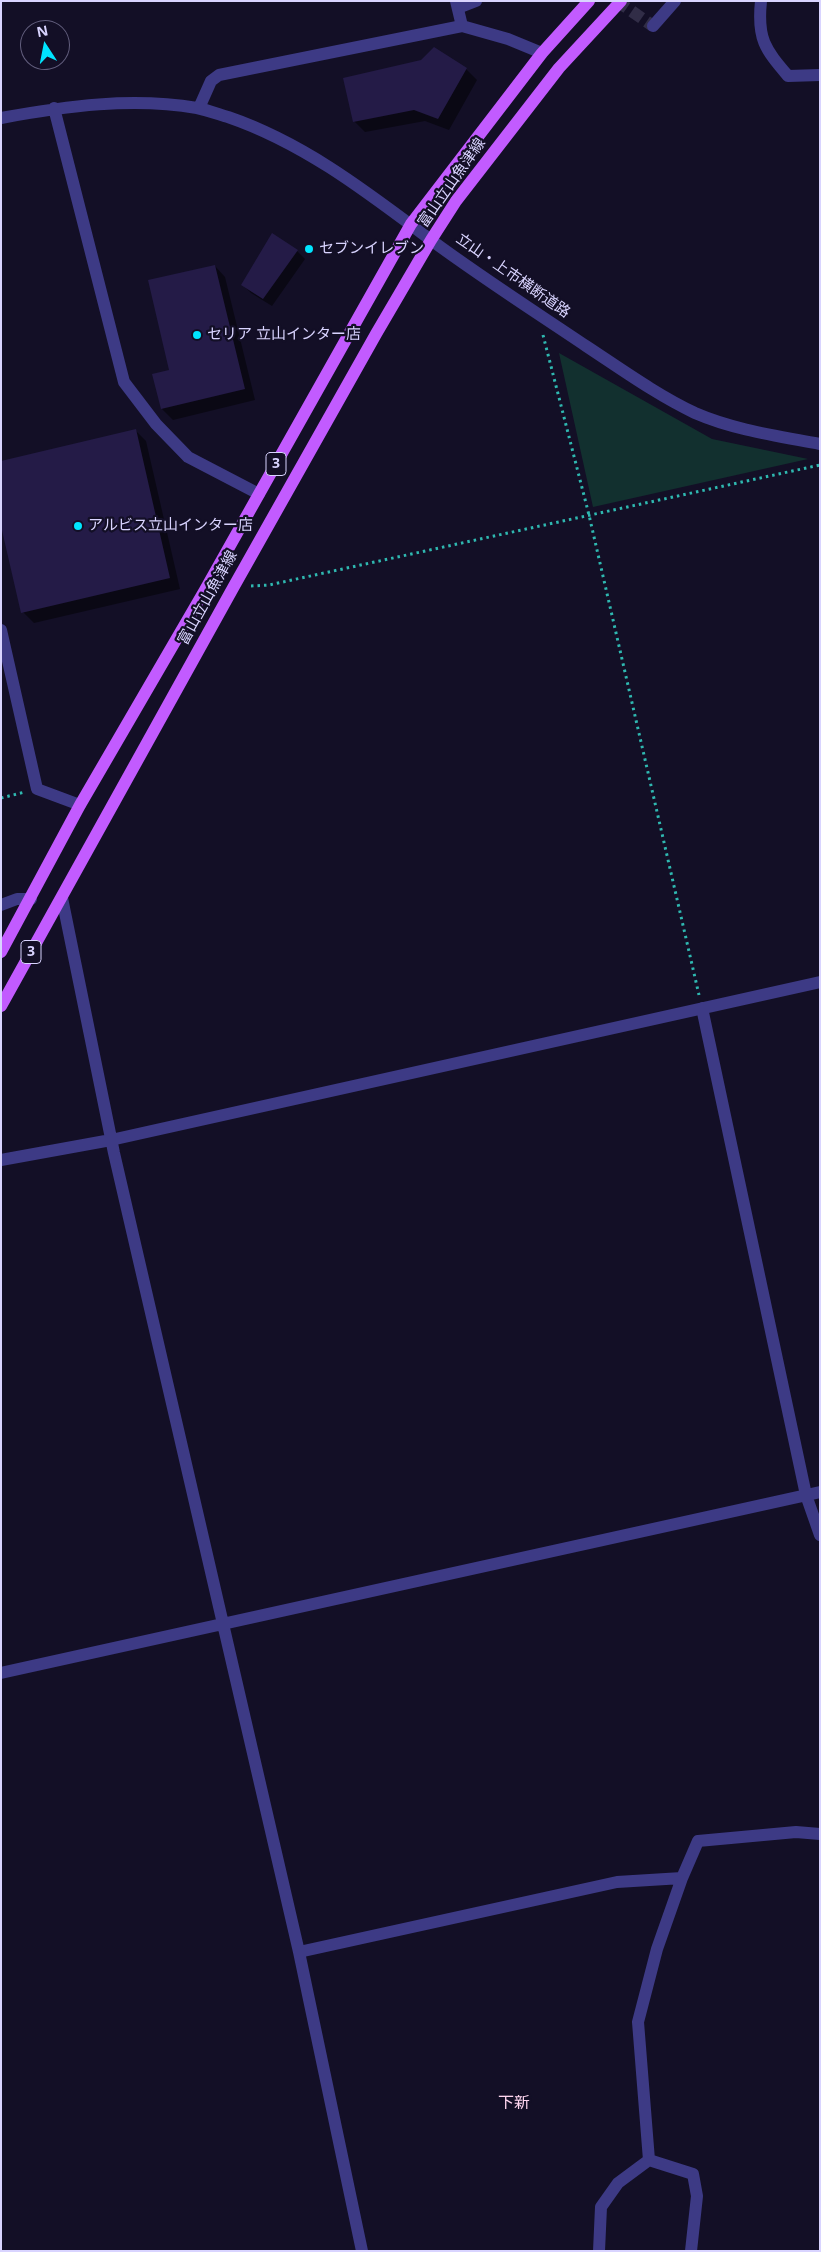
<!DOCTYPE html>
<meta charset="utf-8">
<style>
body{margin:0}
#map{position:relative;width:821px;height:2252px;overflow:hidden;background:#130f26;font-family:"Open Sans",sans-serif}
canvas{display:block}
.frame{position:absolute;inset:0;border:2px solid #d9d4ff;pointer-events:none}
.north{position:absolute;left:20px;top:20px;width:50px;height:50px;box-sizing:border-box;background:#130f26;border:1px solid #625e7d;border-radius:50%;rotate:349deg;font-size:14px;font-weight:700;line-height:20px;text-align:center;color:#d9d4ff}
.north::after{content:'';display:block;margin:auto;width:18px;height:22px;background:#00e5ff;clip-path:polygon(50% 0,100% 100%,50% 72%,0 100%)}
</style>
<div id="map">
<canvas width="821" height="2252"></canvas>
<div class="frame"></div>
<div class="north">N</div>
</div>
<script>
const c = document.querySelector('canvas').getContext('2d');
c.lineJoin = 'round';
function fill(path, color) { c.fillStyle = color; c.fill(path, 'evenodd'); }
function stroke(path, color, width, dash) { c.strokeStyle = color; c.lineWidth = width; c.lineCap = dash ? 'butt' : 'round'; c.setLineDash(dash || []); c.stroke(path); }
function label(font, color, halo, rows, align = 'center') {
  c.font = font + ' "Open Sans","Noto Sans JP",sans-serif'; c.lineWidth = 4.5; c.setLineDash([]); c.textBaseline = 'middle'; c.strokeStyle = halo; c.fillStyle = color; for (const [text, x, y, turn = 0] of rows) {
    c.save(); c.translate(x, y); c.rotate((+turn || 0) * Math.PI / 180); c.textAlign = isNaN(turn) ? turn : align; if (halo) c.strokeText(text, 0, 0); c.fillText(text, 0, 0); c.restore();
  }
}
const green = new Path2D(`
 M 559,353 L 712,439 L 808,459 L 593,507 Z`);
const shadow = new Path2D(`
 M 466,69 L 477,80 L 449,130 L 425,121 L 365,132 L 354,121 Z
 M 297,251 L 305,259 L 272,306 L 251,293 L 243,285 Z
 M 215,266 L 225,277 L 255,400 L 173,420 L 162,409 L 170,371 Z
 M 135,430 L 146,441 L 180,589 L 34,623 L 23,612 Z`);
const building = new Path2D(`
 M 434,47 L 467,68 L 438,119 L 414,110 L 353,122 L 343,78 L 421,60 Z
 M 272,233 L 298,250 L 263,299 L 241,285 Z
 M 215,265 L 245,389 L 161,409 L 152,374 L 169,370 L 148,280 Z
 M 136,429 L 170,578 L 21,613 L 1,526 L 1,461 Z`);
const minorTunnel = new Path2D(`
 M 617,1 L 653,26`);
const path = new Path2D(`
 M 543,335 L 589,515 L 699,995
 M 251,586 L 269,585 L 820,465
 M 1,798 L 25,792`);
const minor = new Path2D(`
 M 456,1 L 462,26
 M 761,1 C 757,39 765,49 788,76 L 820,75
 M 458,8 L 476,1
 M 653,26 L 675,1
 M 54,108 L 124,382 L 156,424 L 188,457 L 259,494
 M 199,108 L 211,81 L 219,75 L 462,26 L 508,39 L 542,53
 M 1,118 C 66,106 132,97 197,108 C 207,110 218,114 228,117 C 304,143 367,192 431,240 C 481,277 534,311 586,346 C 621,369 657,395 695,413 C 734,430 778,436 820,444
 M 1,630 L 37,789 L 80,805
 M 62,898 L 114,1153 L 299,1952 L 362,2251
 M 1,905 L 17,899 L 31,899
 M 702,1008 L 806,1495 L 820,1535
 M 1,1160 L 111,1140 L 820,982
 M 1,1673 L 820,1492
 M 682,1878 L 657,1949 L 638,2022 L 649,2160 L 693,2174 L 697,2196 L 691,2251
 M 299,1952 L 617,1882 L 682,1878 L 698,1841 L 796,1832 L 820,1834
 M 599,2251 L 601,2207 L 618,2183 L 649,2160`);
const major = new Path2D(`
 M 1,952 L 80,805 L 205,590 L 411,224 L 542,53 L 589,1
 M 1,1006 L 233,588 L 376,334 L 431,240 L 456,201 L 559,68 L 621,1`);
const markers = [
 [309,249,5,"#00e5ff"],
 [197,335,5,"#00e5ff"],
 [78,526,5,"#00e5ff"]
];
const shields = [
 [276,464,20],
 [31,952,20]
];
const shieldNames = [
 ["3",276,464],
 ["3",31,952]
];
const streetNames = [
 ["富山立山魚津線",452,183,-55],
 ["立山・上市横断道路",513,276,35],
 ["富山立山魚津線",208,598,-61]
];
const poiNames = [
 ["セブンイレブン",319,249],
 ["セリア 立山インター店",207,335],
 ["アルビス立山インター店",88,526]
];
const neighbourhoodNames = [
 ["下新",514,2103]
];
fill(green, '#12302f');
fill(shadow, '#0007');
fill(building, '#241b47');
stroke(minorTunnel, '#312d47', 12, [12, 6]);
stroke(path, '#2fb8b0', 3, [2.5, 4]);
stroke(minor, '#3d3a85', 12);
stroke(major, '#c25bff', 12);
for (const [x, y, r, color] of markers) { const dot = new Path2D(); dot.arc(x, y, r, 0, 2 * Math.PI); c.fillStyle = color; c.fill(dot); stroke(dot, '#130f26', 2); }
for (const [x, y, w] of shields) { const box = new Path2D(); box.roundRect(x - w / 2, y - 11.5, w, 23, 4); c.fillStyle = '#130f26'; c.fill(box); stroke(box, '#d9d4ff', 1); }
label('bold 14px', '#d9d4ff', null, shieldNames);
label('15px', '#d9d4ff', '#130f26', streetNames);
label('15px', '#d9d4ff', '#130f26', poiNames, 'left');
label('16px', '#ffd6f0', '#130f26', neighbourhoodNames);
</script>
